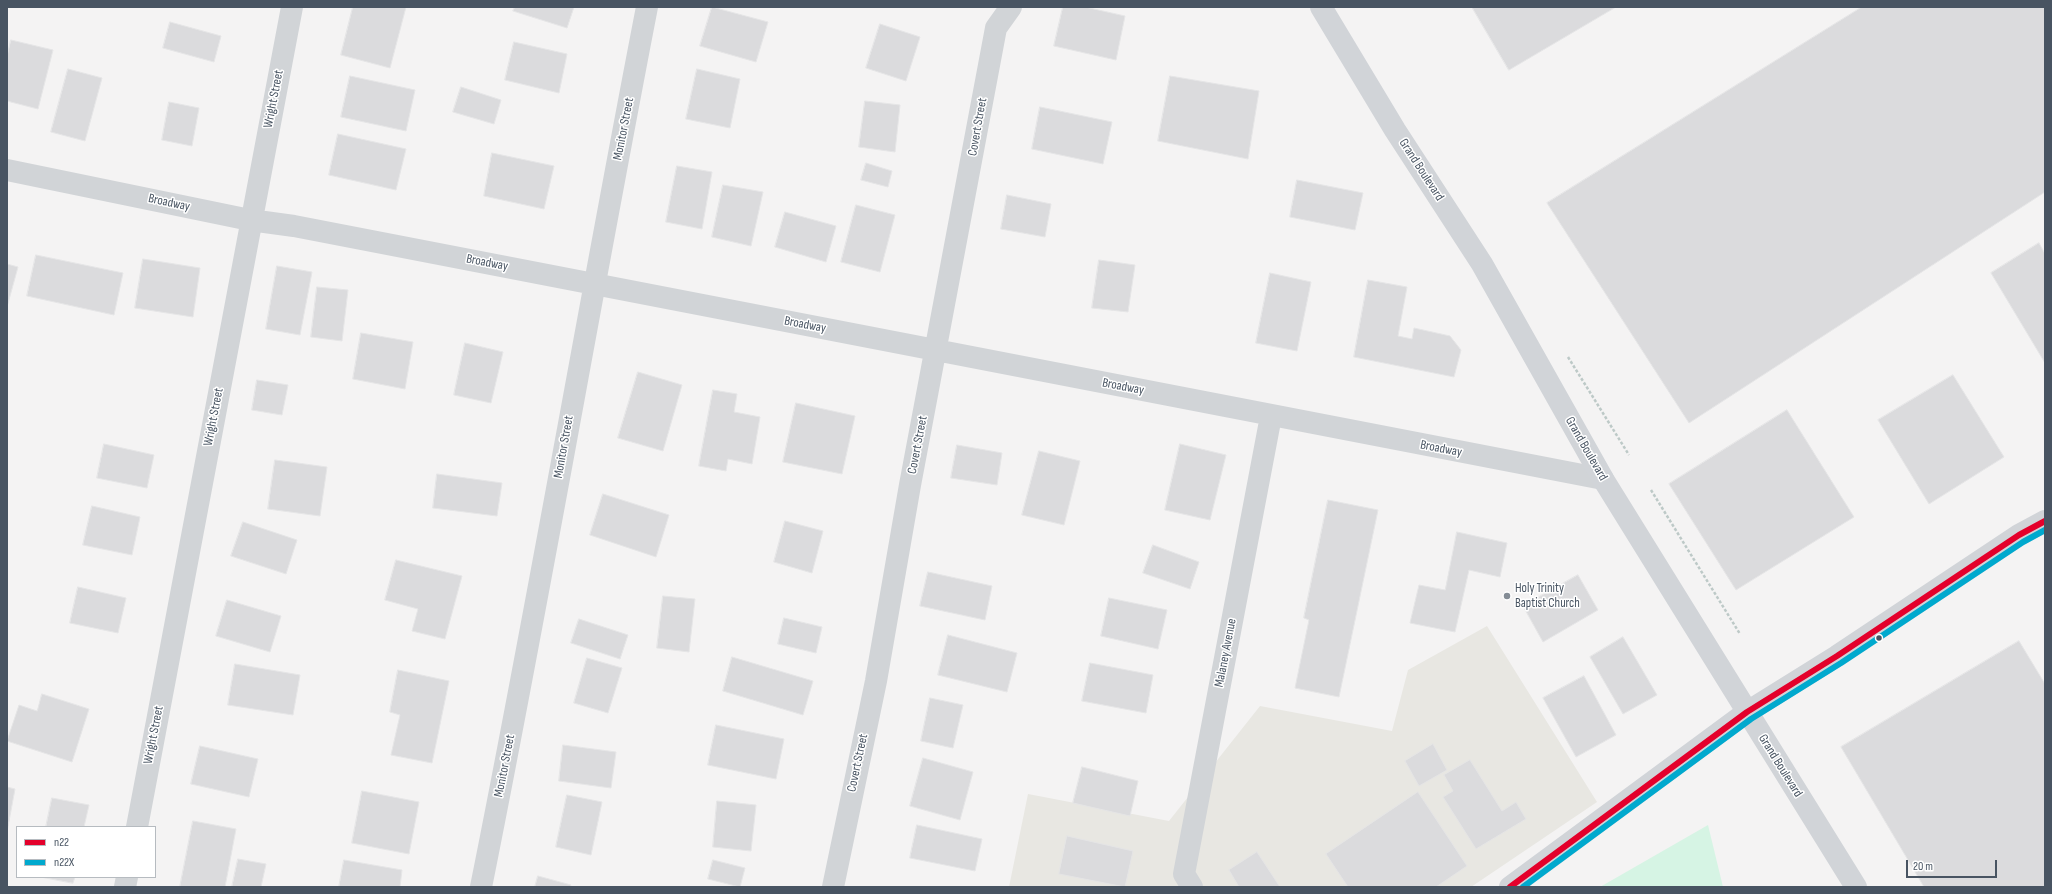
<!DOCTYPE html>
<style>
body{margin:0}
#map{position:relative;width:2052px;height:894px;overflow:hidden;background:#f4f3f3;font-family:"Sofia Sans Condensed",sans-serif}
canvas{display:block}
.frame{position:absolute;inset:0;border:8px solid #485462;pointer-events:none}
.legend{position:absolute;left:16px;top:826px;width:140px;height:52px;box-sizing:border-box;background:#fff;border:1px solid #b6bbc0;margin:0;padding:5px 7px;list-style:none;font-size:12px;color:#485462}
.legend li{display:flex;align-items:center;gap:8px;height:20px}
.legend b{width:20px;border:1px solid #b6bbc0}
.scale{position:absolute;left:1906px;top:860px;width:91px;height:18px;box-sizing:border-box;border:2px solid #485462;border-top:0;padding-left:5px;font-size:12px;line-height:14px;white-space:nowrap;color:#485462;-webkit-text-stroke:3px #fff;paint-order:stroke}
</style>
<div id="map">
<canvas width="2052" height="894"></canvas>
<div class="frame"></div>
<ul class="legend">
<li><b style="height:5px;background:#e4002b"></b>n22</li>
<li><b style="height:5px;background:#00a9ce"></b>n22X</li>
</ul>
<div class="scale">20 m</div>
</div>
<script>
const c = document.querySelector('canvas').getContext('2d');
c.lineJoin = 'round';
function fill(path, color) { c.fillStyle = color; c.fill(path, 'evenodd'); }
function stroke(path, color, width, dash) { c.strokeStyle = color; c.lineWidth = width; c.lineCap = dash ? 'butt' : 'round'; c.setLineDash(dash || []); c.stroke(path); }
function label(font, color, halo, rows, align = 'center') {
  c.font = font + ' "Sofia Sans Condensed",sans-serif'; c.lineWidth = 3; c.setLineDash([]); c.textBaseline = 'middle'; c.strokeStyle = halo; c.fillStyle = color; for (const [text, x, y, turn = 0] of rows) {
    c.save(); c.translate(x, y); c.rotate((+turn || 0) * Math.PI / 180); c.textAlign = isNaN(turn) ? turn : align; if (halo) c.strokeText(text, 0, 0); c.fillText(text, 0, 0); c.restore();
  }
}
const commercial = new Path2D(`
 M 1487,626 L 1597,802 L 1471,887 L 1009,887 L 1028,794 L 1169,821 L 1260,706 L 1392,731 L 1408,670 Z`);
const green = new Path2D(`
 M 1708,825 L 1723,887 L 1600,887 Z`);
const building = new Path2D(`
 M 353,7 L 406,7 L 390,68 L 341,55 Z
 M 515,7 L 574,7 L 567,28 L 513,11 Z
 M 712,7 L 768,22 L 756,62 L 700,46 Z
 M 1063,7 L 1085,7 L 1125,16 L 1116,60 L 1054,46 Z
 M 1472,7 L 1616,7 L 1509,70 Z
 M 1862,7 L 2045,7 L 2045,192 L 1689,423 L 1547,203 Z
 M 170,22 L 221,36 L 214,62 L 163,48 Z
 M 880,24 L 920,37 L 906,81 L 866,68 Z
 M 11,40 L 53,50 L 38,109 L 7,101 L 7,57 Z
 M 514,42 L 567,54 L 559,93 L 505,80 Z
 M 68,69 L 102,78 L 85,141 L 51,132 Z
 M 697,69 L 740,79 L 730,128 L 686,119 Z
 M 350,76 L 415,90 L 406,131 L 341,117 Z
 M 1170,76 L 1259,91 L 1248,159 L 1158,141 Z
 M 461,87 L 501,100 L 494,124 L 453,112 Z
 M 865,101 L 900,105 L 895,152 L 859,147 Z
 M 169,102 L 199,108 L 192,146 L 162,140 Z
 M 1040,107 L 1112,122 L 1103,164 L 1032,149 Z
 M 338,134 L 406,149 L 396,190 L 329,175 Z
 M 492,153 L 554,166 L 544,209 L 484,196 Z
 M 866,163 L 892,171 L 888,187 L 861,180 Z
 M 677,166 L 712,172 L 702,229 L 666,222 Z
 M 1297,180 L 1363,193 L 1355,230 L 1290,217 Z
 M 723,185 L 763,192 L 751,246 L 712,237 Z
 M 1007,195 L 1051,204 L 1045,237 L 1001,229 Z
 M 856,205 L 895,215 L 880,272 L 841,262 Z
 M 785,212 L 836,226 L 826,262 L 775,247 Z
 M 2039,243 L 2045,254 L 2045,363 L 1991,273 Z
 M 36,255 L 123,273 L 114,315 L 27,296 Z
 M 143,259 L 200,268 L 193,317 L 135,308 Z
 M 1099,260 L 1135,265 L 1128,312 L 1092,308 Z
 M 7,264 L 18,267 L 7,307 Z
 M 277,266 L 312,272 L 300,335 L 266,329 Z
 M 1270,273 L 1311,282 L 1297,351 L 1256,343 Z
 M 1368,280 L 1407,287 L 1398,336 L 1412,339 L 1414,328 L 1450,336 L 1461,350 L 1454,377 L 1354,357 Z
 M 317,287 L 348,290 L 342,341 L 311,337 Z
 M 361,333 L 413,342 L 405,389 L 353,379 Z
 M 465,343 L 503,352 L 491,403 L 454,395 Z
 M 638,372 L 682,385 L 663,451 L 618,438 Z
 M 1953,375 L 2004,457 L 1929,504 L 1878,420 Z
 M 257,380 L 288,385 L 282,415 L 252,410 Z
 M 713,390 L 737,394 L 734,412 L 760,417 L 752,464 L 728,459 L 726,471 L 699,466 Z
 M 796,403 L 855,416 L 842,474 L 783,462 Z
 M 1787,410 L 1854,517 L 1736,590 L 1669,484 Z
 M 104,444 L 154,455 L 147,488 L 97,478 Z
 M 1180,444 L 1226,455 L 1210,520 L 1165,510 Z
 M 957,445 L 1002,453 L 997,485 L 951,478 Z
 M 1039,451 L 1080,461 L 1064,525 L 1022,515 Z
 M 275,460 L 327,467 L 320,516 L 268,509 Z
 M 437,474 L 502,483 L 497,516 L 433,508 Z
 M 603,494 L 669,515 L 656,557 L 590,535 Z
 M 1328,500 L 1378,510 L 1339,697 L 1295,688 L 1309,620 L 1304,618 Z
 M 92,506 L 140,517 L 132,555 L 83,545 Z
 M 785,521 L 823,531 L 812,573 L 774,562 Z
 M 243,522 L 297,540 L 286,574 L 231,556 Z
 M 1457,532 L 1507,543 L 1500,577 L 1469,570 L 1455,632 L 1410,623 L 1419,585 L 1445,590 Z
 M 1153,545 L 1199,562 L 1190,589 L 1143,573 Z
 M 396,560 L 462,576 L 445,639 L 412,631 L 418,609 L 385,600 Z
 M 928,572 L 992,586 L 985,620 L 920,606 Z
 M 1578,575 L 1598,610 L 1543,642 L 1523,606 Z
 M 78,587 L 126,598 L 118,633 L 70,623 Z
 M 663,596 L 695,599 L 689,652 L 657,648 Z
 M 1109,598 L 1167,610 L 1158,649 L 1101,636 Z
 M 227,600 L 281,616 L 270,652 L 216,636 Z
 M 784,618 L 822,627 L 816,653 L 778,644 Z
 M 579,619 L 628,635 L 620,659 L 571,643 Z
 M 948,635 L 1017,653 L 1007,692 L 938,675 Z
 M 1623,637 L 1657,695 L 1623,714 L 1590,657 Z
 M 2019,641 L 2045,684 L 2045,887 L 1924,887 L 1841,747 Z
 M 732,657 L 813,681 L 803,715 L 723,691 Z
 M 587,658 L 622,668 L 608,713 L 574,703 Z
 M 1090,663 L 1153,675 L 1146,713 L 1082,701 Z
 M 235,664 L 300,675 L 293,715 L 228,705 Z
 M 398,670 L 449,681 L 432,763 L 391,755 L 400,715 L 390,712 Z
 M 1584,676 L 1616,735 L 1576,757 L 1543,698 Z
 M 42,694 L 89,709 L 72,762 L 7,741 L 19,705 L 37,711 Z
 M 930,698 L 963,705 L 953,748 L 921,741 Z
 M 716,725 L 784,739 L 776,779 L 708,765 Z
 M 1433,744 L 1447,770 L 1419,786 L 1405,761 Z
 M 563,745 L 616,752 L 611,788 L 559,781 Z
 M 200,746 L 258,759 L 249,797 L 191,784 Z
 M 923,758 L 973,772 L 960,820 L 910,806 Z
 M 1470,760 L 1502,811 L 1516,802 L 1526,819 L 1476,849 L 1443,797 L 1453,791 L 1444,775 Z
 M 1082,767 L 1138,781 L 1130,816 L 1073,803 Z
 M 7,787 L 15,789 L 7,832 Z
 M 362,791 L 419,802 L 409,854 L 352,843 Z
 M 1418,792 L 1467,866 L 1436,887 L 1348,887 L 1326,854 Z
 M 567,795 L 602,802 L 591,855 L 556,847 Z
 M 52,798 L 89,805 L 84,827 L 46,827 Z
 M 717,801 L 756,805 L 751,851 L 713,847 Z
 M 193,821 L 236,829 L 225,887 L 180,887 Z
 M 917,825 L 982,839 L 975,871 L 910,858 Z
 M 1067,836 L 1133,851 L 1125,887 L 1059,874 Z
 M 1257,852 L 1280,887 L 1239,887 L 1229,870 Z
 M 238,859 L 266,864 L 261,887 L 232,887 Z
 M 344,860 L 402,870 L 400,887 L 339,887 Z
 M 713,860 L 745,868 L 740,887 L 708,879 Z
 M 538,876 L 571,885 L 570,887 L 535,887 Z
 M 41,877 L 75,877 L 73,883 Z`);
const path = new Path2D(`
 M 1568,357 L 1629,455
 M 1651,490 L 1740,634`);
const street = new Path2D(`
 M 7,170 L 250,220 L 294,226 L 1603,479
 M 137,827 L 292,7
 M 125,887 L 127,877
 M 481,887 C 540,594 590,300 647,7
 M 833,887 L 876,681 L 910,485 L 996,28 L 1011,7
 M 1192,887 L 1184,874 L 1271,416`);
const secondary = new Path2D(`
 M 1321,7 L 1395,130 L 1482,264 L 1603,479 L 1856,887
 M 1510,887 L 1747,712 L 1837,656 L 2019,535 L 2045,521`);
const bus1 = new Path2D(`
 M 1510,887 L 1747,712 L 1837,656 L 2019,535 L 2045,521`);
const bus2 = new Path2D(`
 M 1523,887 L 1751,719 L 1841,663 L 2023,542 L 2045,530`);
const markers = [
 [1507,596,4,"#848c95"],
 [1879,638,3.5,"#485462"]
];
const streetNames = [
 ["Wright Street",274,99,-79],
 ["Covert Street",978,127,-80],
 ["Monitor Street",624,129,-79],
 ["Grand Boulevard",1421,170,57],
 ["Broadway",169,203,12],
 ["Broadway",487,263,11],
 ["Broadway",805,325,11],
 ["Broadway",1123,387,11],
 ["Wright Street",214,417,-79],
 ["Covert Street",918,445,-79],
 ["Monitor Street",564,447,-80],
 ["Broadway",1441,449,11],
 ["Grand Boulevard",1586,449,60],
 ["Malaney Avenue",1226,653,-79],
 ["Wright Street",154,735,-79],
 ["Covert Street",858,763,-78],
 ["Monitor Street",505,766,-79],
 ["Grand Boulevard",1780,766,58]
];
const poiNames = [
 ["Holy Trinity",1515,589],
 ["Baptist Church",1515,604]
];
fill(commercial, '#e8e7e2');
fill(green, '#d6f4e4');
fill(building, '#dbdbdd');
stroke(building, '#e5e5e6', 1);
stroke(path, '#bdc9c7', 2.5, [3, 2]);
stroke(street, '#d1d4d7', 22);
stroke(secondary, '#d1d4d8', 22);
stroke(bus1, '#e4002b', 6);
stroke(bus2, '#00a9ce', 6);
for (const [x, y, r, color] of markers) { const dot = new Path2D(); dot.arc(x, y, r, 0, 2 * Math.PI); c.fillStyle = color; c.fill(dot); stroke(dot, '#fff', 1.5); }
label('13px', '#485462', '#fff', streetNames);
label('13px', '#485462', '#fff', poiNames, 'left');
</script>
